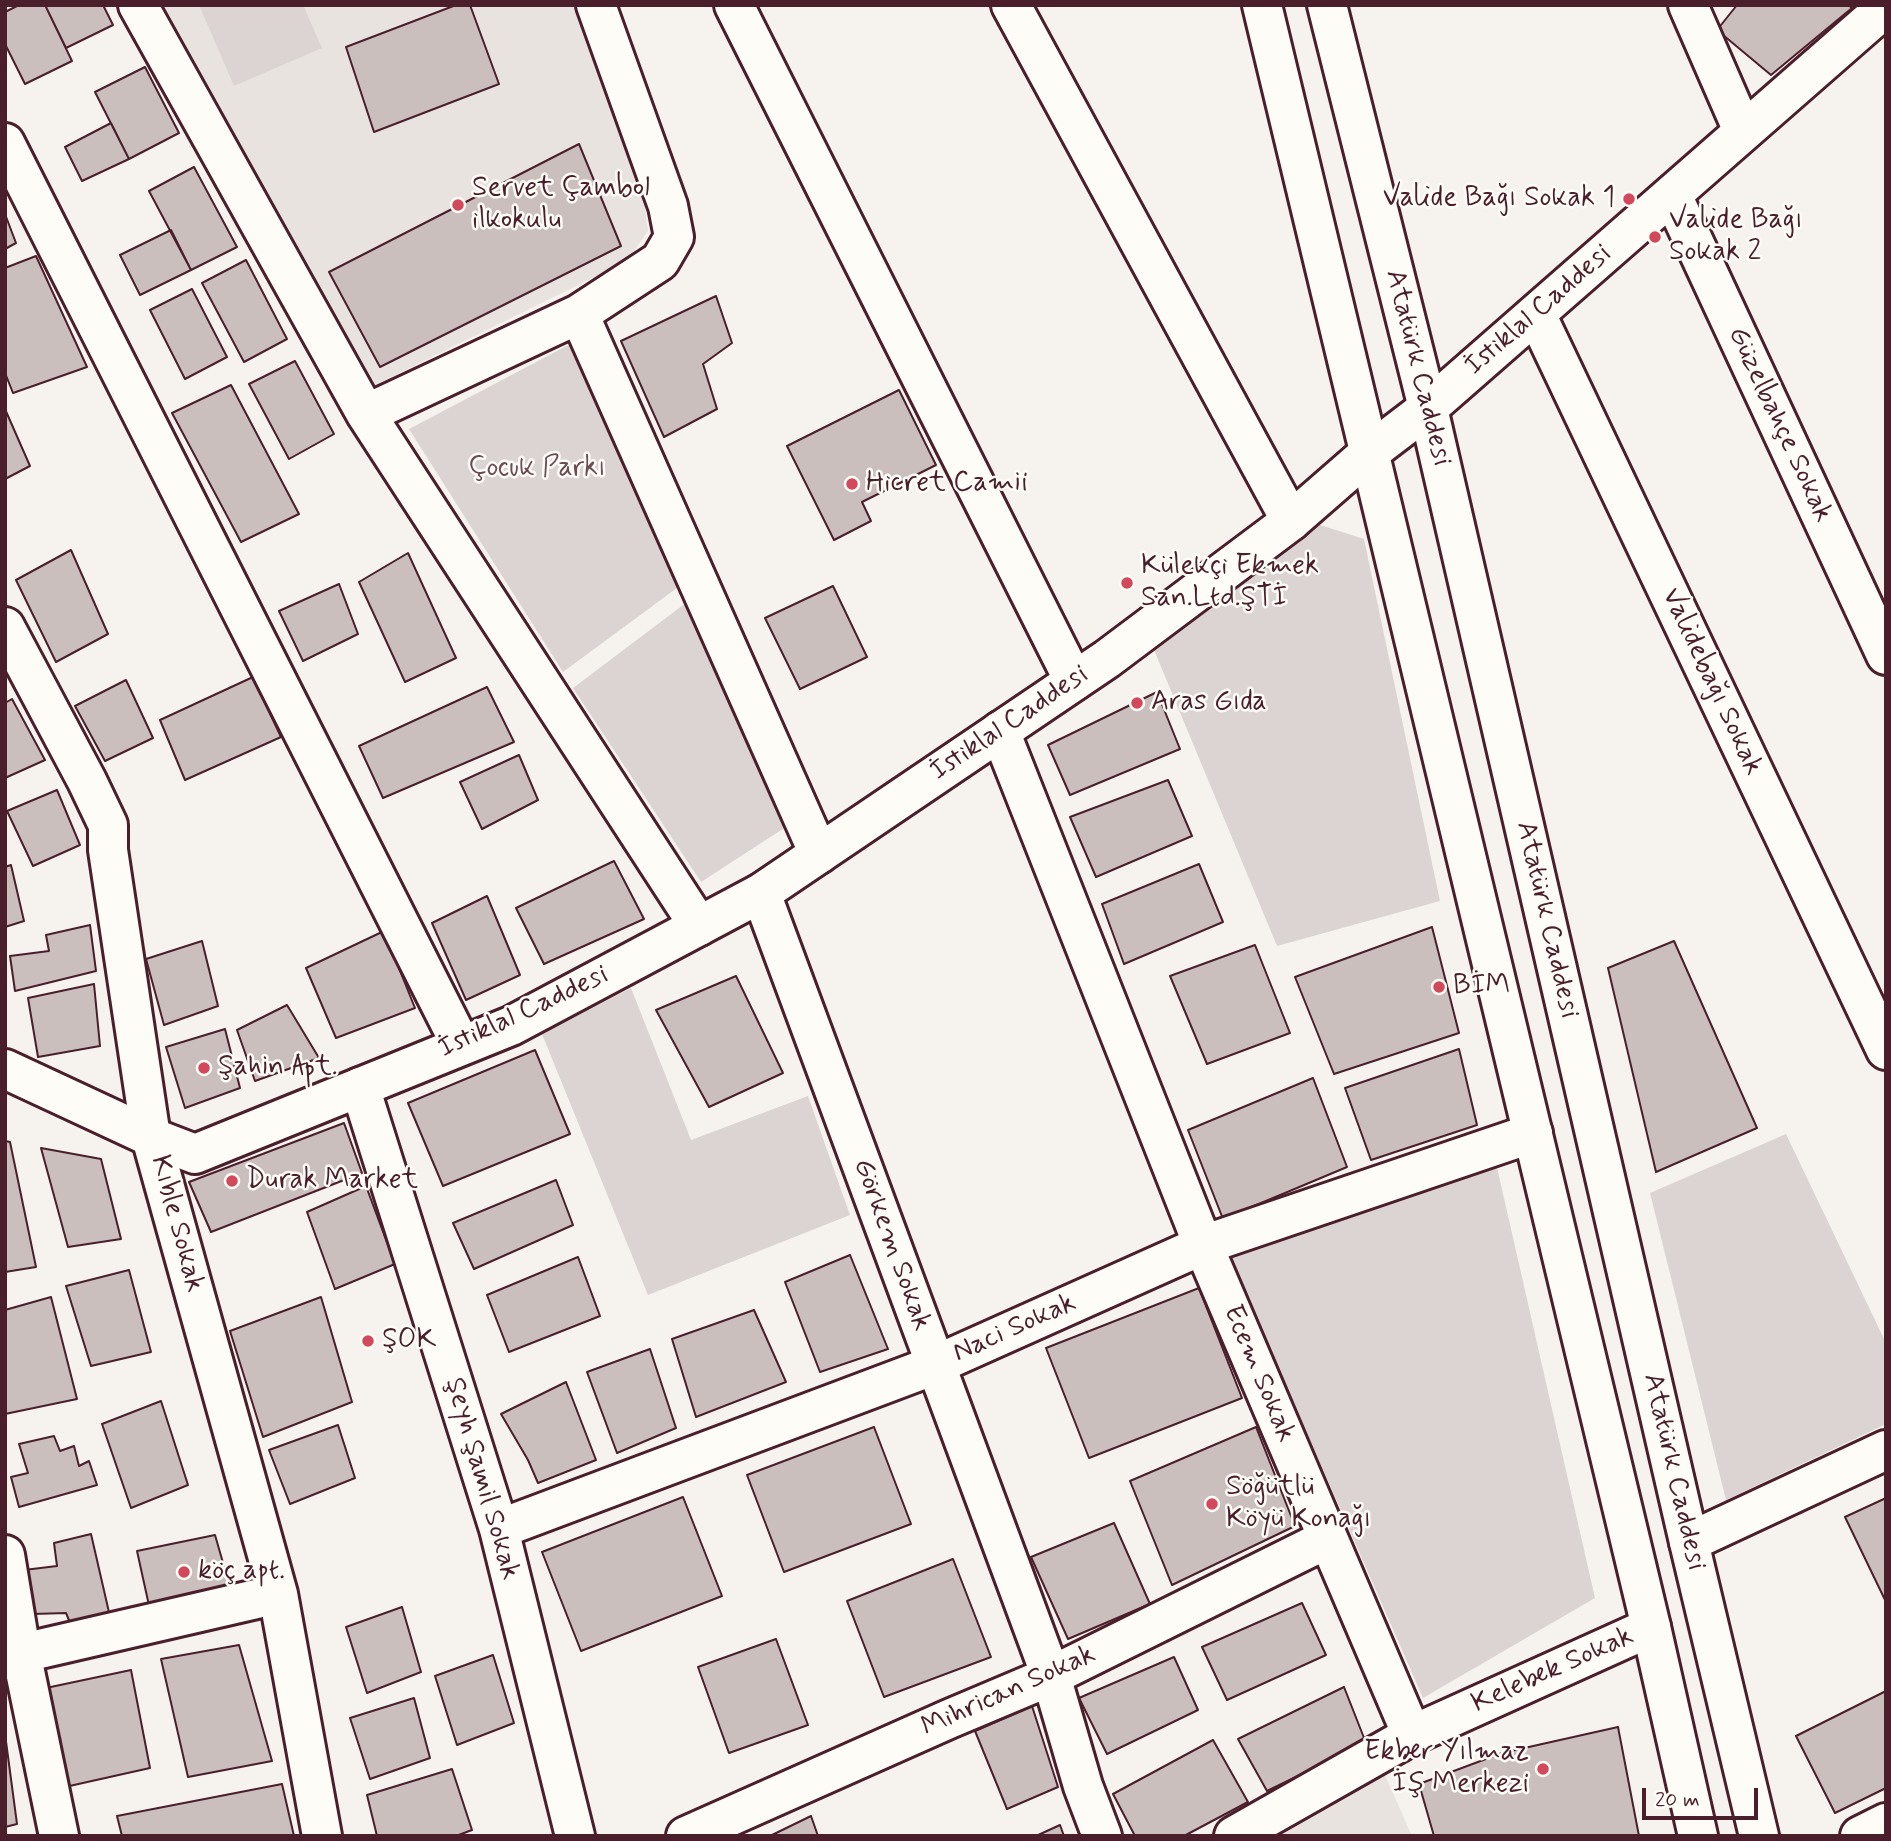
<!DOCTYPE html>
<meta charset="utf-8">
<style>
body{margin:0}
#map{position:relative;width:1891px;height:1841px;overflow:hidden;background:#f6f3ef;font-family:Mynerve,sans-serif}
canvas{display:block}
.frame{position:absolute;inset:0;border:7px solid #4a1f2b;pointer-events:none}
.scale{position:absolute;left:1642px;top:1788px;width:116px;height:32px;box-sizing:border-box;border:4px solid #4a1f2b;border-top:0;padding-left:9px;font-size:21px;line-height:24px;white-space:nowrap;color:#4a1f2b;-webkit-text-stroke:5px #fdfcf7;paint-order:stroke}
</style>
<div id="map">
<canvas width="1891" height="1841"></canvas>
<div class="frame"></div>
<div class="scale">20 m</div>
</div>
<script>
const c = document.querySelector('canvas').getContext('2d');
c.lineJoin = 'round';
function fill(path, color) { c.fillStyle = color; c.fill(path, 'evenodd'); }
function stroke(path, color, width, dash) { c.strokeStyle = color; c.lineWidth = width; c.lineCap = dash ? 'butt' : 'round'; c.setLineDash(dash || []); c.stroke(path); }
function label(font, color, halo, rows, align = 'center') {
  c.font = font + ' Mynerve,sans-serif'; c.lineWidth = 5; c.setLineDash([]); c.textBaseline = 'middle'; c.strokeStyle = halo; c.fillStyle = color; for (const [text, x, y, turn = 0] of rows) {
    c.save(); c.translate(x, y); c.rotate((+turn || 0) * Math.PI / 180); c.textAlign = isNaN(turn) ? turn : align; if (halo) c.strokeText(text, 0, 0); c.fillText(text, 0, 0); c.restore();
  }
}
const built = new Path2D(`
 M 159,5 L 575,5 L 641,179 L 648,231 L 627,261 L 373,386 Z
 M 1385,1775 L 1412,1836 L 1273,1836 Z`);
const green = new Path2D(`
 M 199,5 L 303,5 L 322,48 L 234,86 Z
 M 576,341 L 681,585 L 563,672 L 409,429 Z
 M 1317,524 L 1364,539 L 1440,901 L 1277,946 L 1152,645 Z
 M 687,602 L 789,825 L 701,882 L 573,688 Z
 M 631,988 L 691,1140 L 808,1096 L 850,1215 L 648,1295 L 542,1034 Z
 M 1786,1134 L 1886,1343 L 1886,1424 L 1726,1500 L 1650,1193 Z
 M 1496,1163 L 1595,1598 L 1423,1698 L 1230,1257 Z`);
const building = new Path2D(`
 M 19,5 L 45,5 L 72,61 L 25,84 L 5,44 L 5,12 Z
 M 45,5 L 103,5 L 113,25 L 66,48 Z
 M 456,5 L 470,5 L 499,84 L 374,132 L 346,47 Z
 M 1737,5 L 1848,5 L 1852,8 L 1771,75 L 1717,30 Z
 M 145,67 L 179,133 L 129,159 L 95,92 Z
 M 111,123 L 129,159 L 82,181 L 65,147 Z
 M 579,144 L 621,246 L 380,367 L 329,272 Z
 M 194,167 L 237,247 L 191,270 L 149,191 Z
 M 5,214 L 16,243 L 5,249 Z
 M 171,230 L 191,270 L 140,295 L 120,255 Z
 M 36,256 L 87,367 L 13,393 L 5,373 L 5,268 Z
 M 246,260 L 287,339 L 244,362 L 202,283 Z
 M 192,289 L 227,357 L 185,379 L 150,310 Z
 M 716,296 L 732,343 L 703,364 L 717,409 L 664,437 L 621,341 Z
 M 295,361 L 334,434 L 289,459 L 249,384 Z
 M 231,385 L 299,514 L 241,542 L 172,413 Z
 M 899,390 L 936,465 L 862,502 L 871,521 L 834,540 L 787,446 Z
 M 5,409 L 30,466 L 5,479 Z
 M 71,550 L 108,634 L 56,662 L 16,580 Z
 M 408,553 L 456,658 L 405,682 L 359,582 Z
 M 339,584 L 358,634 L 303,661 L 279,611 Z
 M 833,586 L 867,657 L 800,689 L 765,618 Z
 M 253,677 L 281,737 L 185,780 L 160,720 Z
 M 126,680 L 153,738 L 105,761 L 75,706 Z
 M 487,687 L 514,742 L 383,798 L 359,746 Z
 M 1157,692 L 1180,749 L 1070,795 L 1048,745 Z
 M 12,699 L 45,760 L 5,778 L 5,703 Z
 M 519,755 L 538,800 L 482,829 L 460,782 Z
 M 1168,780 L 1192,836 L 1096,877 L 1070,817 Z
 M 57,790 L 80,845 L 33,866 L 7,811 Z
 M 614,861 L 644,919 L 544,964 L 516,908 Z
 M 1199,864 L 1223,922 L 1124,964 L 1102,904 Z
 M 11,865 L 24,921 L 5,927 L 5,867 Z
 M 487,896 L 520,975 L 466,1000 L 432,923 Z
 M 90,925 L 96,971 L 15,991 L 10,956 L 49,951 L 46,935 Z
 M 1432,927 L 1459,1033 L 1334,1074 L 1295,977 Z
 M 384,931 L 415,1008 L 336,1038 L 306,968 Z
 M 202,941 L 218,1006 L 164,1025 L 146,959 Z
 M 1674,941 L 1757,1128 L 1656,1172 L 1608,968 Z
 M 1255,945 L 1290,1033 L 1207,1064 L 1170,976 Z
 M 736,976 L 783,1073 L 709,1107 L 656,1010 Z
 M 94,984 L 100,1046 L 38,1057 L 28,998 Z
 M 287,1005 L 319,1058 L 255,1081 L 237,1030 Z
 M 225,1029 L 240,1088 L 185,1108 L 166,1047 Z
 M 1459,1049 L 1477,1125 L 1371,1160 L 1345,1088 Z
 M 535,1050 L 570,1134 L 443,1186 L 408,1103 Z
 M 1313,1078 L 1347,1167 L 1223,1219 L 1188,1130 Z
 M 344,1123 L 362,1173 L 211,1232 L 189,1182 Z
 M 5,1141 L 10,1142 L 36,1267 L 5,1272 Z
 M 41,1148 L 101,1159 L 121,1239 L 68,1247 Z
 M 556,1180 L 573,1225 L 474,1269 L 453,1223 Z
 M 366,1186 L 395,1264 L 335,1289 L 307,1212 Z
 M 850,1255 L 888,1349 L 820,1372 L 785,1282 Z
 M 578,1257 L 600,1316 L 509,1352 L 487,1295 Z
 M 129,1270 L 151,1352 L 91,1366 L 66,1286 Z
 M 1199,1288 L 1242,1398 L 1089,1458 L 1046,1348 Z
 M 51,1297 L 77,1399 L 5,1414 L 5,1310 Z
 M 321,1297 L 352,1402 L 263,1437 L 230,1331 Z
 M 754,1310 L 786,1382 L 696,1417 L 672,1339 Z
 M 650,1349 L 676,1428 L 617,1453 L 587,1372 Z
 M 566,1382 L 596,1460 L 538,1483 L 528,1460 L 501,1414 Z
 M 161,1401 L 188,1485 L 131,1508 L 102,1424 Z
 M 338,1425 L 355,1478 L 290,1504 L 269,1450 Z
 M 874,1427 L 911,1524 L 784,1572 L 747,1475 Z
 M 1256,1427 L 1295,1526 L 1172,1585 L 1130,1481 Z
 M 54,1436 L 60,1451 L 74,1446 L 79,1466 L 89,1461 L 97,1485 L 19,1507 L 11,1477 L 28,1473 L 19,1444 Z
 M 683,1497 L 722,1596 L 581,1651 L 542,1552 Z
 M 1886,1498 L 1886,1602 L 1845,1517 Z
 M 1114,1523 L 1150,1604 L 1068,1639 L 1031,1557 Z
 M 91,1534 L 111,1621 L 73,1630 L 66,1613 L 33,1614 L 24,1570 L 57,1566 L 54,1543 Z
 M 215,1535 L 232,1594 L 150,1610 L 137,1551 Z
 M 953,1559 L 991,1657 L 884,1697 L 847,1601 Z
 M 1302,1603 L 1326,1655 L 1227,1700 L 1202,1647 Z
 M 402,1607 L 421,1672 L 367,1693 L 346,1627 Z
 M 776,1639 L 808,1725 L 729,1753 L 698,1667 Z
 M 239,1645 L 272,1761 L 188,1777 L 161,1659 Z
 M 493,1655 L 514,1723 L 457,1745 L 435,1676 Z
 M 1174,1657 L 1198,1710 L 1107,1754 L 1079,1698 Z
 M 131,1670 L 150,1768 L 65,1787 L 46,1688 Z
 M 1344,1687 L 1366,1743 L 1267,1791 L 1238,1739 Z
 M 1886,1691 L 1886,1788 L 1835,1813 L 1796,1736 Z
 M 414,1698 L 430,1758 L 370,1779 L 350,1718 Z
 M 1032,1706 L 1058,1787 L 1007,1809 L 975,1731 Z
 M 1618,1727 L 1639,1836 L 1434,1836 L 1419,1784 L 1502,1753 Z
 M 5,1734 L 17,1824 L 5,1827 Z
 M 1213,1740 L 1248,1802 L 1184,1836 L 1135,1836 L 1113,1794 Z
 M 452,1769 L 472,1830 L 456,1836 L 377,1836 L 367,1795 Z
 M 282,1784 L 294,1836 L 122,1836 L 117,1816 Z
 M 811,1816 L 818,1836 L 770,1836 Z
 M 1060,1825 L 1064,1836 L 1036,1836 Z`);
const minor = new Path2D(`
 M 138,5 L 366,414 L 699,926
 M 734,5 L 1074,681
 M 1011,5 L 1291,521
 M 1688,5 L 1743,131
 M 5,143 L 461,1045
 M 1672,195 L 1886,655
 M 579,314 L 819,854
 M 1536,314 L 1886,1050
 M 366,414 L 579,314 L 660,261 L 674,237 L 668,206 L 596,5
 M 5,627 L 87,781 L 108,825 L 108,850 L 151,1137 L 278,1594 L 322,1836
 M 1000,731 L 1203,1245 L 1412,1735
 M 761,893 L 1051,1676 L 1083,1786 L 1102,1836
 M 360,1087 L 499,1529 L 575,1836
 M 499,1529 L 935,1365 L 1203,1245 L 1533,1133
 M 1689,1542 L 1886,1450
 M 5,1555 L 21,1652 L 59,1836
 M 5,1657 L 278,1594
 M 686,1836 L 949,1719 L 1051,1676 L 1327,1539
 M 1234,1836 L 1412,1735 L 1651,1627
 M 1860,1836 L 1886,1823`);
const tertiary = new Path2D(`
 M 5,1069 L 151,1137 L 195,1154 L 511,1026 L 761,893 L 1107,659 L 1291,521 L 1369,453 L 1428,408 L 1886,7`);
const primary = new Path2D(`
 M 1262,5 L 1651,1627 L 1698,1836
 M 1327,5 L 1428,408 L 1689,1542 L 1759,1836`);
const markers = [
 [1629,199,7,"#d1495b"],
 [458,205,7,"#d1495b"],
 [1655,237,7,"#d1495b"],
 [852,484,7,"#d1495b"],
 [1127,583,7,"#d1495b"],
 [1137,703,7,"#d1495b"],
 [1439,987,7,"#d1495b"],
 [204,1068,7,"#d1495b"],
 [232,1181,7,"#d1495b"],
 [368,1341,7,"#d1495b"],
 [1212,1504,7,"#d1495b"],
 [184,1572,7,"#d1495b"],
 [1543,1769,7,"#d1495b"]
];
const poiNames = [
 ["Servet Çambol",472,189],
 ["ilkokulu",472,221],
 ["Valide Bağı Sokak 1",1615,199,"right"],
 ["Valide Bağı",1669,221],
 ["Sokak 2",1669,253],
 ["Hicret Camii",866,484],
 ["Külekçi Ekmek",1141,567],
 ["San.Ltd.ŞTİ",1141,599],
 ["Aras Gıda",1151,703],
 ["BİM",1453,987],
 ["Şahin Apt.",218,1068],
 ["Durak Market",246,1181],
 ["ŞOK",382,1341],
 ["Söğütlü",1226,1488],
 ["Köyü Konağı",1226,1520],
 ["köç apt.",198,1572],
 ["Ekber Yılmaz",1529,1753,"right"],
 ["İş Merkezi",1529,1785,"right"]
];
const streetNames = [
 ["İstiklal Caddesi",1539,311,-41],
 ["Atatürk Caddesi",1417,368,76],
 ["Güzelbahçe Sokak",1779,425,65],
 ["Validebağı Sokak",1711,682,65],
 ["İstiklal Caddesi",1010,724,-34],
 ["Atatürk Caddesi",1546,920,77],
 ["İstiklal Caddesi",524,1013,-25],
 ["Kıble Sokak",176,1224,75],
 ["Görkem Sokak",891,1245,70],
 ["Naci Sokak",1015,1329,-24],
 ["Ecem Sokak",1258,1374,67],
 ["Atatürk Caddesi",1673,1472,77],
 ["Şeyh Şamil Sokak",481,1479,74],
 ["Kelebek Sokak",1553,1671,-24],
 ["Mihrican Sokak",1009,1692,-24]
];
const parkNames = [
 ["Çocuk Parkı",537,469]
];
fill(built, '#e9e3e0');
fill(green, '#dcd4d2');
fill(building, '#cbbfbe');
stroke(building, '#4a1f2b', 2);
stroke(minor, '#4a1f2b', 44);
stroke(tertiary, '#4a1f2b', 44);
stroke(primary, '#4a1f2b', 44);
stroke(minor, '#fdfcf7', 38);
stroke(tertiary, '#fdfcf7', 38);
stroke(primary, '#fdfcf7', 38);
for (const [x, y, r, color] of markers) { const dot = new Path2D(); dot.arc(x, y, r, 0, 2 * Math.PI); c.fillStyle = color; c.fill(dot); stroke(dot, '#fdfcf7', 2.5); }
label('28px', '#4a1f2b', '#fdfcf7', poiNames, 'left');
label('28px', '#4a1f2b', '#fdfcf7', streetNames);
label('28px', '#6e4c55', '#fdfcf7', parkNames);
</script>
